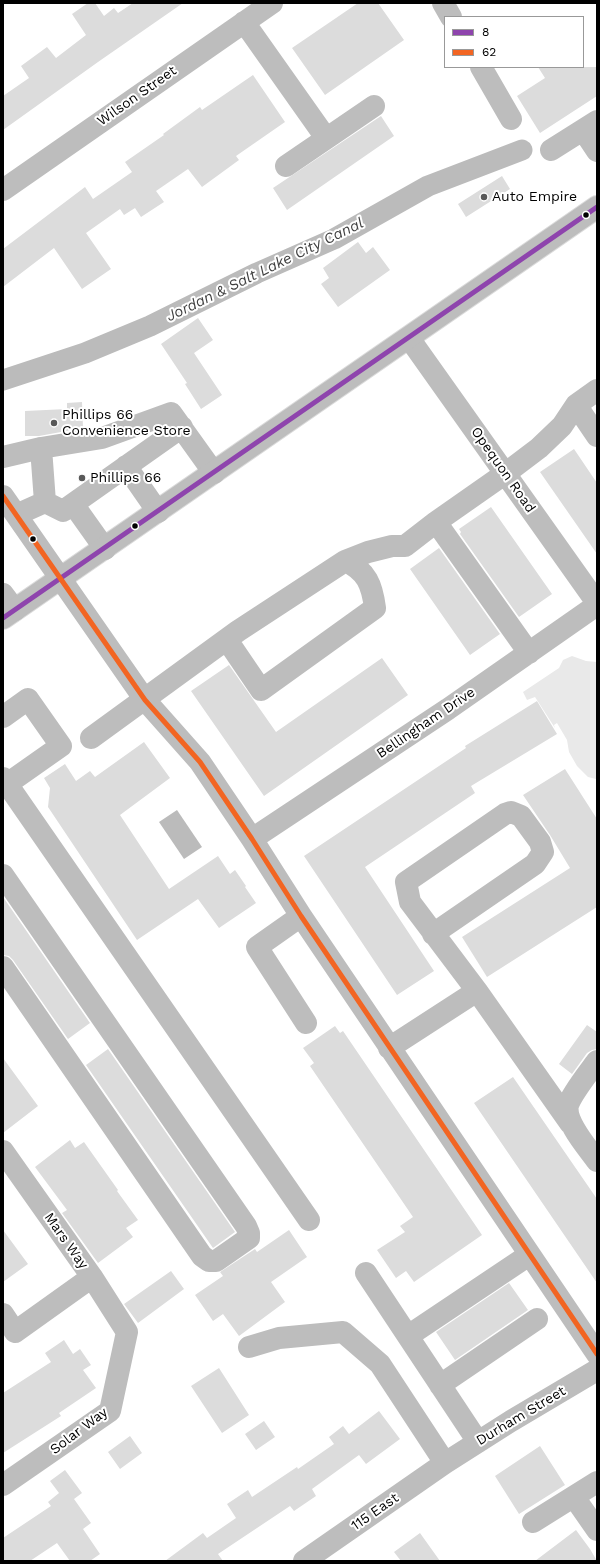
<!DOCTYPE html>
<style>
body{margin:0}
#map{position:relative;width:600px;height:1564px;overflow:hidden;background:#fff;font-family:"Work Sans",sans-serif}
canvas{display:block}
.frame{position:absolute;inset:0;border:4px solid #000;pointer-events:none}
.legend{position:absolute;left:444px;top:16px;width:140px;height:52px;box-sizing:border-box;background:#fff;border:1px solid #999;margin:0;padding:5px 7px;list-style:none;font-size:12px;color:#000}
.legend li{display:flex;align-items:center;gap:8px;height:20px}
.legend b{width:20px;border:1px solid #999}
</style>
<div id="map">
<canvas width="600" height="1564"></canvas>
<div class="frame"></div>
<ul class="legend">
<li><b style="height:5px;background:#8e44ad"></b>8</li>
<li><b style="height:5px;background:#f26522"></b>62</li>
</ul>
</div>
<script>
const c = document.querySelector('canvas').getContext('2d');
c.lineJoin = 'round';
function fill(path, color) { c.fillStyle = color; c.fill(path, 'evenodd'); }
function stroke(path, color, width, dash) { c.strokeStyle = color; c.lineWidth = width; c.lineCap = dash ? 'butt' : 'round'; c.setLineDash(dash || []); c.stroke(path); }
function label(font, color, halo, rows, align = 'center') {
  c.font = font + ' "Work Sans",sans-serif'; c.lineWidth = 4; c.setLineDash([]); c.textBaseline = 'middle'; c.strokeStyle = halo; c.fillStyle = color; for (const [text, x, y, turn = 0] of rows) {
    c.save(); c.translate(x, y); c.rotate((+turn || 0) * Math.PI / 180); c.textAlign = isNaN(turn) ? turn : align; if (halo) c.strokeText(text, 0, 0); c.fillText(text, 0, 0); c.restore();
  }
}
const green = new Path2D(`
 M 572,656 L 586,661 L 597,662 L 597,778 L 596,779 L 588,777 L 577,766 L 569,752 L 567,740 L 557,723 L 554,725 L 555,728 L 535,697 L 527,700 L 523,692 L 559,668 L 563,660 Z`);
const water = new Path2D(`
 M 177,810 L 202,847 L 184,859 L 159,822 Z`);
const canal = new Path2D(`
 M 3,380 L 85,353 L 150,326 L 257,273 L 334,239 L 428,186 L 522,150`);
const building = new Path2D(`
 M 88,3 L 95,3 L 104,16 L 114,8 L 118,13 L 133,3 L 183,3 L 98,62 L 3,130 L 3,96 L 29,78 L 21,66 L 47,47 L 56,58 L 86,35 L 72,14 Z
 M 358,3 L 378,3 L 404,40 L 325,95 L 292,48 Z
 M 538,67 L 597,67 L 597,96 L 540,133 L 517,96 L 545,78 Z
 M 253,75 L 285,122 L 236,156 L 239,160 L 202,187 L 188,169 L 156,191 L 164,202 L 141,217 L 135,208 L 124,215 L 120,209 L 86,233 L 111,269 L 82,289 L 54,248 L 3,287 L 3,249 L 85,187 L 93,199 L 132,172 L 125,162 L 164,135 L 163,134 L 200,107 L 202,110 Z
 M 381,116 L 394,136 L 287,210 L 273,188 Z
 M 502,176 L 510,189 L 466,217 L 458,204 Z
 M 358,242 L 366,253 L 373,247 L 390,270 L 338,307 L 321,284 L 329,278 L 323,268 Z
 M 198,318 L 213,340 L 194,353 L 222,395 L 201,409 L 185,384 L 187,383 L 161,344 Z
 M 82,402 L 83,428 L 39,436 L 25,436 L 25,411 L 67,409 L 67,403 Z
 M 574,449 L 597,483 L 597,554 L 540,472 Z
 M 491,507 L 552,594 L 519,617 L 460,534 L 461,532 L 459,529 Z
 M 439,548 L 500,634 L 470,655 L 410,569 Z
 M 382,658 L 408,695 L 264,796 L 191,691 L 229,665 L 276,732 Z
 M 537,701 L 557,734 L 471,786 L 475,793 L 365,867 L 434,971 L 397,995 L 304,856 L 466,748 L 465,746 Z
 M 144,742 L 170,778 L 120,815 L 169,889 L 218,856 L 230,874 L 235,870 L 246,886 L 245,887 L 256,903 L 219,928 L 198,899 L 137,940 L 48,807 L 50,788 L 44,778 L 65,764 L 76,781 L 90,771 L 95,777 Z
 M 565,769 L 597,819 L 597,907 L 487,977 L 462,937 L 570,868 L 550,835 L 523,795 Z
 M 3,897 L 90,1023 L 68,1039 L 13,960 L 9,956 L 3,955 Z
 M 587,1025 L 597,1032 L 597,1049 L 592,1050 L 587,1053 L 572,1074 L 559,1064 Z
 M 335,1026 L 340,1033 L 343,1031 L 482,1235 L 414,1282 L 406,1271 L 396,1278 L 377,1250 L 405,1232 L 400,1226 L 413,1217 L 310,1066 L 314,1063 L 303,1048 Z
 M 108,1049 L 235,1232 L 213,1248 L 86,1065 Z
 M 3,1058 L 38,1106 L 3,1133 Z
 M 513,1077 L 597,1199 L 597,1283 L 474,1103 Z
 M 70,1140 L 75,1148 L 84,1142 L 118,1190 L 117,1191 L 138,1220 L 126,1228 L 133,1237 L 98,1263 L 62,1213 L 67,1210 L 35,1167 Z
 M 3,1230 L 28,1264 L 3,1282 Z
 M 289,1230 L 307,1257 L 271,1282 L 285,1302 L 239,1336 L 223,1314 L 213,1321 L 195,1295 L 223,1276 L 220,1272 L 255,1249 L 257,1252 Z
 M 171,1271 L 184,1289 L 138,1323 L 124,1304 Z
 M 509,1283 L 528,1310 L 455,1360 L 436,1332 Z
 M 64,1340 L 73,1354 L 80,1349 L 91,1365 L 83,1370 L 96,1388 L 59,1413 L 61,1416 L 3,1453 L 3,1393 L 51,1362 L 45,1353 Z
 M 219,1368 L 249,1415 L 222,1433 L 191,1386 Z
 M 379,1411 L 400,1439 L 366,1464 L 359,1455 L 312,1489 L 316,1496 L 294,1511 L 290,1506 L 218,1554 L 223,1561 L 165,1561 L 203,1533 L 207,1538 L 236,1518 L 227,1504 L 248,1490 L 252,1497 L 297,1467 L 298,1469 L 334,1444 L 329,1437 L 343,1426 L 349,1434 Z
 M 264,1421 L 275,1437 L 256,1450 L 245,1434 Z
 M 130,1436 L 142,1453 L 120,1469 L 108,1452 Z
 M 540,1446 L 565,1485 L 519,1514 L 495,1476 Z
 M 65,1470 L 82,1493 L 74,1499 L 91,1523 L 83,1529 L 100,1554 L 90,1561 L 70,1561 L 57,1543 L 30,1561 L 3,1561 L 3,1538 L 51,1506 L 48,1502 L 59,1493 L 50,1481 Z
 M 576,1530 L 590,1549 L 597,1561 L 535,1561 Z
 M 420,1533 L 440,1561 L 401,1561 L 394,1552 Z`);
const minor = new Path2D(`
 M 443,3 L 451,17
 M 244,22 L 326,138
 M 481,67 L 511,119
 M 583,130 L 597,151
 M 551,150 L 597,121
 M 286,166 L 374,106
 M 3,190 L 272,3
 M 409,338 L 597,603
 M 576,405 L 597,436
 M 41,448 L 45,502
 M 3,457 L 41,448 L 102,438 L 171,413 L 214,473
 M 126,466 L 158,512
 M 3,496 L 145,700 L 200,762 L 252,839 L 301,916 L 597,1354
 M 73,504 L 105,549
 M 16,515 L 45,502 L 63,511 L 182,427
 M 345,561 L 368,552 L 392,546 L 405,546 L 436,522
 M 3,594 L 15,610
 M 529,653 L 436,522 L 506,473 L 539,448 L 562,426 L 576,405 L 597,390
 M 3,717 L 28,699 L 61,746 L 7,784
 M 91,738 L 238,631 L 345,561 C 367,571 372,585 375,608 L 261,690 L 227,640
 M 3,778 L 309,1220
 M 252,839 L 448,709 L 597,605
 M 3,875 L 246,1226 L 249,1233 L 249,1238 L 216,1261 L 209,1261 L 202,1256 L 3,967
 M 301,916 L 257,947 L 306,1023
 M 433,934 L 535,864 L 543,852 L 540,842 L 521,816 L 511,812 L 505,814 L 406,882 L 410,902 L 477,991
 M 389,1048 L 477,991 L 570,1123
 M 597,1061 C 589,1072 572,1093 568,1105 C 564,1122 588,1148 597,1161
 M 3,1151 L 92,1277 L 127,1332 L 110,1411 L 3,1485
 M 366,1273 L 478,1442
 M 3,1314 L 15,1332 L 92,1277
 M 408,1336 L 529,1255
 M 249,1347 L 279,1338 L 343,1332 L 380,1364 L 445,1463
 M 440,1385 L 537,1319
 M 574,1497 L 597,1530
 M 533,1522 L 597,1482
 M 304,1561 L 445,1463 L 511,1421 L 597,1370`);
const major = new Path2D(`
 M 3,618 L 597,207`);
const bus1 = new Path2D(`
 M 3,618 L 597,207`);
const bus2 = new Path2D(`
 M 3,496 L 145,700 L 200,762 L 252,839 L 301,916 L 597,1354`);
const markers = [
 [484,197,4,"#595959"],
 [586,215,3.5,"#000"],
 [54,423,4,"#595959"],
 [82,478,4,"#595959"],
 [135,526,3.5,"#000"],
 [33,539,3.5,"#000"]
];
const streetNames = [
 ["Wilson Street",137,96,-35],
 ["Opequon Road",503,470,55],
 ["Bellingham Drive",426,723,-34],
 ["Mars Way",66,1241,55],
 ["Durham Street",521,1416,-31],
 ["Solar Way",79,1431,-37],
 ["115 East",375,1512,-35]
];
const poiNames = [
 ["Auto Empire",492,197],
 ["Phillips 66",62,415],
 ["Convenience Store",62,431],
 ["Phillips 66",90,478]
];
const waterNames = [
 ["Jordan & Salt Lake City Canal",265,270,-26]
];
fill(green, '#e9e9e9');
fill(water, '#bbb');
stroke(canal, '#bbb', 21);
fill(building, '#dcdcdc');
stroke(major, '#dbdbdb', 24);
stroke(minor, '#bdbdbd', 22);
stroke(major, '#bdbdbd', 22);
stroke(bus1, '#8e44ad', 5);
stroke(bus2, '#f26522', 5);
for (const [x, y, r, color] of markers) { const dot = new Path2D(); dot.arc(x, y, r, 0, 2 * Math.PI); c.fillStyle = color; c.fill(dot); stroke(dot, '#fff', 1.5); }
label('14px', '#000', '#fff', streetNames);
label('14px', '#000', '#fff', poiNames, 'left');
label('italic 15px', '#3f3f3f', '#fff', waterNames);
</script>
